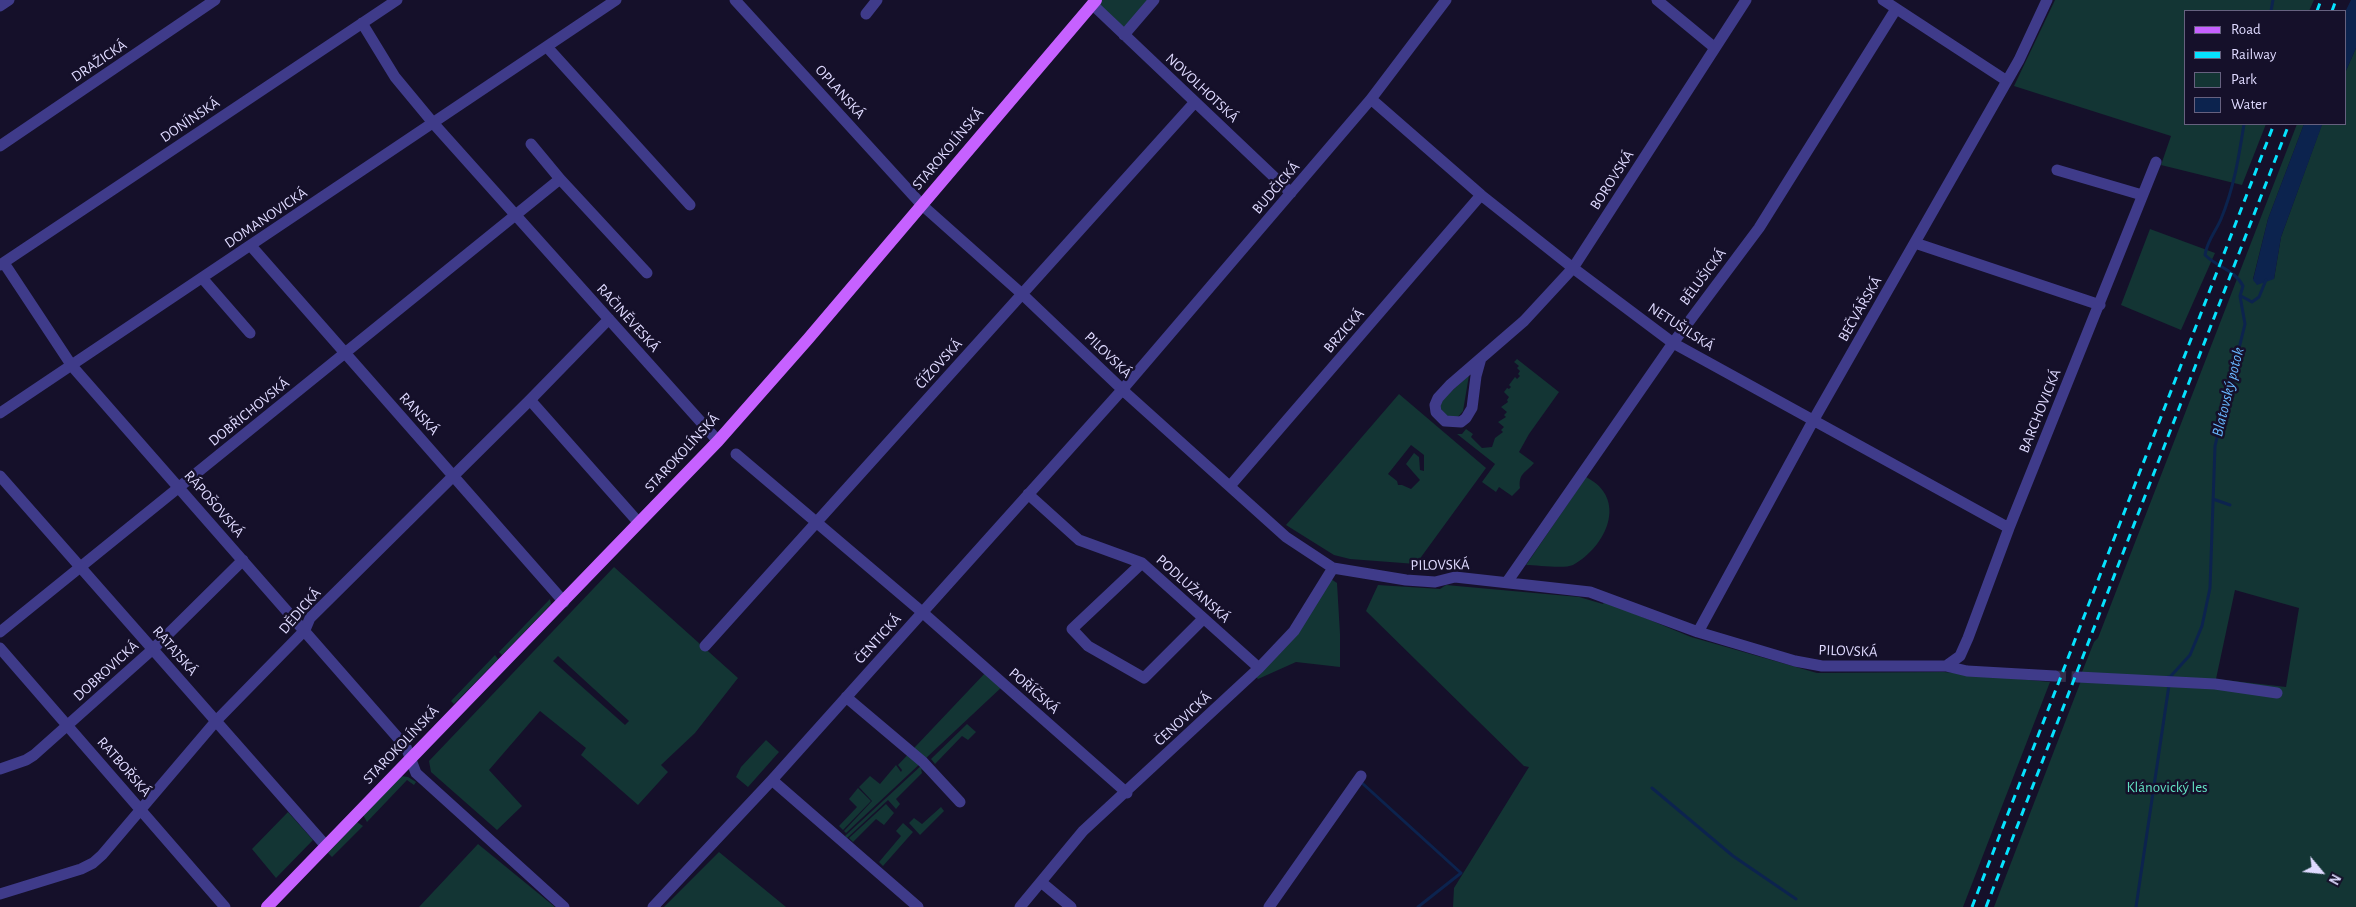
<!DOCTYPE html>
<meta charset="utf-8">
<style>
body{margin:0}
#map{position:relative;width:2356px;height:907px;overflow:hidden;background:#15102a;font-family:"Alegreya Sans",sans-serif}
canvas{display:block}
.legend{position:absolute;left:2184px;top:10px;width:162px;height:115px;box-sizing:border-box;background:#15102a;border:1px solid #66617f;margin:0;padding:6px 9px;list-style:none;font-size:15px;color:#dfdaff}
.legend li{display:flex;align-items:center;gap:10px;height:25px}
.legend b{width:25px;border:1px solid #66617f}
.north{position:absolute;left:2296px;top:847px;width:50px;height:50px;-webkit-text-stroke:4px #15102a;paint-order:stroke;rotate:118deg;font-size:14px;font-weight:700;line-height:20px;text-align:center;color:#dfdaff}
.north::after{content:'';display:block;margin:auto;width:18px;height:22px;background:#dfdaff;clip-path:polygon(50% 0,100% 100%,50% 72%,0 100%)}
</style>
<div id="map">
<canvas width="2356" height="907"></canvas>
<ul class="legend">
<li><b style="height:6px;background:#c661ff"></b>Road</li>
<li><b style="height:6px;background:#06e3ff"></b>Railway</li>
<li><b style="height:14px;background:#133534"></b>Park</li>
<li><b style="height:14px;background:#0c234e"></b>Water</li>
</ul>
<div class="north">N</div>
</div>
<script>
const c = document.querySelector('canvas').getContext('2d');
c.lineJoin = 'round';
function fill(path, color) { c.fillStyle = color; c.fill(path, 'evenodd'); }
function stroke(path, color, width, dash) { c.strokeStyle = color; c.lineWidth = width; c.lineCap = dash ? 'butt' : 'round'; c.setLineDash(dash || []); c.stroke(path); }
function label(font, color, halo, rows, align = 'center') {
  c.font = font + ' "Alegreya Sans",sans-serif'; c.lineWidth = 5; c.setLineDash([]); c.textBaseline = 'middle'; c.strokeStyle = halo; c.fillStyle = color; for (const [text, x, y, turn = 0] of rows) {
    c.save(); c.translate(x, y); c.rotate((+turn || 0) * Math.PI / 180); c.textAlign = isNaN(turn) ? turn : align; if (halo) c.strokeText(text, 0, 0); c.fillText(text, 0, 0); c.restore();
  }
}
const green = new Path2D(`
 M 1096,0 L 1152,0 L 1124,35 Z
 M 2055,0 L 2314,0 L 2309,11 L 2185,11 L 2185,124 L 2266,124 L 2242,185 L 2161,165 L 2171,136 L 2014,86 Z
 M 2356,48 L 2356,907 L 1994,907 L 2084,673 L 2082,672 L 2094,642 L 2098,638 L 2297,124 L 2304,124 L 2268,219 L 2253,279 L 2274,279 L 2281,237 L 2322,124 L 2345,124 L 2345,73 ZM 2235,590 L 2299,608 L 2286,687 L 2216,679 Z
 M 2150,229 L 2215,253 L 2181,330 L 2121,305 Z
 M 1517,359 L 1559,392 L 1529,434 L 1519,452 L 1534,463 C 1527,472 1518,473 1520,488 L 1512,496 L 1499,487 L 1496,492 L 1482,482 L 1495,464 L 1457,434 L 1462,434 L 1466,429 L 1473,434 L 1471,437 L 1482,448 L 1492,447 L 1495,438 L 1503,432 L 1501,430 L 1504,427 L 1498,422 L 1506,417 L 1504,415 L 1507,412 L 1501,407 L 1508,402 L 1507,400 L 1509,397 L 1504,392 L 1507,388 L 1509,389 L 1511,387 L 1509,385 L 1515,377 L 1517,379 L 1520,376 L 1518,374 L 1520,371 L 1517,368 L 1519,366 L 1514,362 Z
 M 1469,375 L 1463,411 L 1457,418 L 1448,418 L 1439,407 L 1440,402 Z
 M 1399,394 L 1486,468 L 1416,564 L 1350,559 L 1334,555 L 1286,525 ZM 1411,445 L 1424,455 L 1424,471 L 1420,470 L 1419,457 L 1414,453 L 1406,464 L 1420,480 L 1411,489 L 1402,485 L 1398,485 L 1397,481 L 1388,474 Z
 M 1586,477 C 1629,499 1606,547 1573,565 C 1564,569 1537,565 1526,565 Z
 M 614,567 L 738,678 L 695,733 L 661,765 L 668,772 L 638,805 L 581,755 L 586,748 L 540,711 L 489,770 L 522,806 L 497,830 L 431,772 L 429,761 ZM 558,656 L 629,721 L 625,725 L 553,661 Z
 M 1331,579 L 1337,583 L 1340,634 L 1340,667 L 1296,662 L 1258,679 L 1256,677 Z
 M 1378,585 L 1440,589 L 1446,585 L 1579,597 L 1603,604 L 1604,601 L 1691,637 L 1817,673 L 1944,672 L 2050,682 L 1963,907 L 1453,907 L 1454,888 L 1529,767 L 1524,766 L 1366,611 Z
 M 550,599 L 551,604 L 502,655 L 499,652 Z
 M 495,655 L 498,659 L 454,704 L 451,701 Z
 M 987,671 L 1004,685 L 846,833 L 844,831 L 872,801 L 859,787 L 870,776 L 880,784 L 896,765 L 901,772 L 902,770 L 898,765 Z
 M 967,724 L 976,732 L 968,740 L 962,736 L 935,764 L 931,759 Z
 M 766,740 L 779,752 L 748,787 L 736,777 L 741,767 Z
 M 923,764 L 926,773 L 921,769 L 922,773 L 896,799 L 900,804 L 896,809 L 888,800 L 847,838 L 845,836 Z
 M 401,776 L 408,777 L 416,782 L 414,785 L 407,780 L 367,822 L 363,815 Z
 M 858,788 L 871,801 L 843,830 L 839,826 L 857,807 L 849,799 Z
 M 886,804 L 894,813 L 884,825 L 876,819 L 853,842 L 849,838 Z
 M 941,807 L 944,811 L 920,835 L 909,823 L 914,818 L 922,824 Z
 M 288,812 L 313,840 L 276,878 L 252,849 Z
 M 357,822 L 363,826 L 332,857 L 328,853 Z
 M 903,823 L 913,832 L 883,866 L 879,862 L 901,836 L 896,831 Z
 M 478,844 L 555,907 L 419,907 Z
 M 719,852 L 786,907 L 664,907 Z`);
const water = new Path2D(`
 M 2351,0 L 2356,0 L 2356,48 L 2345,73 L 2345,12 Z
 M 2304,124 L 2322,125 L 2281,237 L 2274,279 L 2257,285 L 2253,280 L 2268,219 Z`);
const stream = new Path2D(`
 M 2271,11 L 2273,0
 M 2241,296 L 2252,302 L 2259,297 L 2266,280
 M 2213,499 L 2230,505
 M 2168,677 L 2170,677 L 2190,655 L 2202,626 L 2210,588 L 2215,446 L 2245,324 L 2240,296 L 2243,286 C 2235,270 2217,267 2205,255 C 2207,241 2216,231 2221,219 C 2234,188 2239,156 2244,124
 M 1362,783 L 1461,873 L 1418,907
 M 1652,788 L 1733,856 L 1796,899
 M 2136,907 L 2169,685`);
const minorTunnel = new Path2D(`
 M 2055,676 L 2078,677`);
const minor = new Path2D(`
 M 735,0 L 922,205 L 1022,294 L 1127,394 L 1286,537 L 1333,568 L 1406,580 L 1435,582 L 1455,577 L 1590,592 L 1698,632 L 1795,661 L 1822,666 L 1946,666 L 1967,671 L 2055,676
 M 1657,0 L 1715,48
 M 1883,0 L 2007,81
 M 1092,4 L 1291,193
 M 0,6 L 9,0
 M 866,14 L 877,0
 M 362,23 L 395,77 L 434,124 L 718,441
 M 1124,35 L 1154,0
 M 547,47 L 690,205
 M 1371,99 L 1481,195 L 1573,268 L 1673,343 L 2009,528
 M 0,146 L 215,0
 M 2057,170 L 2142,195
 M 560,179 L 647,273
 M 1915,243 L 2100,305
 M 251,246 L 564,602
 M 4,263 L 72,366 L 406,747 L 416,773 L 564,907
 M 0,265 L 397,0
 M 203,279 L 250,333
 M 1481,358 L 1476,376 L 1472,408 L 1466,418 L 1461,422 L 1445,421 L 1436,412 L 1435,405 L 1438,398 L 1450,385 L 1524,321 L 1573,268 L 1746,0
 M 530,400 L 639,523
 M 0,413 L 616,0
 M 736,454 L 922,612 L 1127,793
 M 0,476 L 326,846
 M 1230,486 L 1481,195
 M 1028,494 L 1079,540 L 1142,563 L 1259,668
 M 1142,563 L 1072,629 L 1088,646 L 1144,678 L 1203,619
 M 1507,582 L 1673,343 L 1759,228 L 1896,9
 M 0,632 L 560,179 L 531,144
 M 1698,632 L 1813,421 L 2019,60 L 2047,0
 M 705,646 L 1195,102
 M 0,648 L 225,907
 M 1946,666 L 1960,656 L 1968,638 L 2009,528 L 2156,162
 M 2078,677 L 2215,684 L 2277,693
 M 846,697 L 923,762 L 960,802
 M 0,769 L 26,760 L 34,755 L 153,649 L 243,560
 M 772,780 L 918,907
 M 1041,882 L 1071,907
 M 0,894 L 81,869 L 93,863 L 102,855 L 216,721 L 305,630 L 310,618 L 530,400 L 609,319
 M 653,907 L 772,780 L 1122,390 L 1371,99 L 1446,0
 M 1020,907 L 1083,831 L 1259,668 L 1294,631 L 1333,568
 M 1269,907 L 1361,776`);
const major = new Path2D(`
 M 267,907 L 718,441 L 808,339 L 1096,0`);
const rail = new Path2D(`
 M 2317,11 L 2321,0
 M 2332,11 L 2336,0
 M 1972,907 L 2274,124
 M 1986,907 L 2289,124`);
const streetNames = [
 ["DRAŽICKÁ",99,61,-34],
 ["NOVOLHOTSKÁ",1202,88,43],
 ["OPLANSKÁ",840,92,48],
 ["DONÍNSKÁ",190,120,-34],
 ["STAROKOLÍNSKÁ",948,149,-50],
 ["BOROVSKÁ",1612,180,-57],
 ["BUDČICKÁ",1276,188,-49],
 ["DOMANOVICKÁ",266,218,-34],
 ["BĚLUŠICKÁ",1703,277,-53],
 ["BEČVÁŘSKÁ",1860,309,-60],
 ["RAČINĚVESKÁ",628,318,48],
 ["NETUŠILSKÁ",1681,327,33],
 ["BRZICKÁ",1344,331,-49],
 ["PILOVSKÁ",1108,355,44],
 ["ČÍŽOVSKÁ",939,364,-48],
 ["BARCHOVICKÁ",2040,411,-68],
 ["DOBŘICHOVSKÁ",249,412,-39],
 ["RANSKÁ",419,414,48],
 ["STAROKOLÍNSKÁ",682,453,-47],
 ["RÁPOŠOVSKÁ",214,504,49],
 ["PILOVSKÁ",1440,565,-1],
 ["PODLUŽANSKÁ",1193,589,42],
 ["DĚDICKÁ",300,611,-49],
 ["ČENTICKÁ",878,639,-48],
 ["RATAJSKÁ",175,651,49],
 ["PILOVSKÁ",1848,651,2],
 ["DOBROVICKÁ",106,671,-42],
 ["POŘÍČSKÁ",1034,691,41],
 ["ČENOVICKÁ",1183,719,-43],
 ["STAROKOLÍNSKÁ",401,745,-46],
 ["RATBOŘSKÁ",124,767,49]
];
const parkNames = [
 ["Klánovický les",2167,787]
];
const waterNames = [
 ["Blatovský potok",2228,392,-76]
];
fill(green, '#133534');
fill(water, '#0c234e');
stroke(stream, '#0c234e', 3);
stroke(minorTunnel, '#332e4a', 11, [11, 5.5]);
stroke(minor, '#3f3b8a', 11);
stroke(major, '#c661ff', 12);
stroke(rail, '#06e3ff', 3, [8, 6]);
label('15px', '#dfdaff', '#15102a', streetNames);
label('15px', '#63e2c4', '#15102a', parkNames);
label('italic 16px', '#68b7ff', '#15102a', waterNames);
</script>
